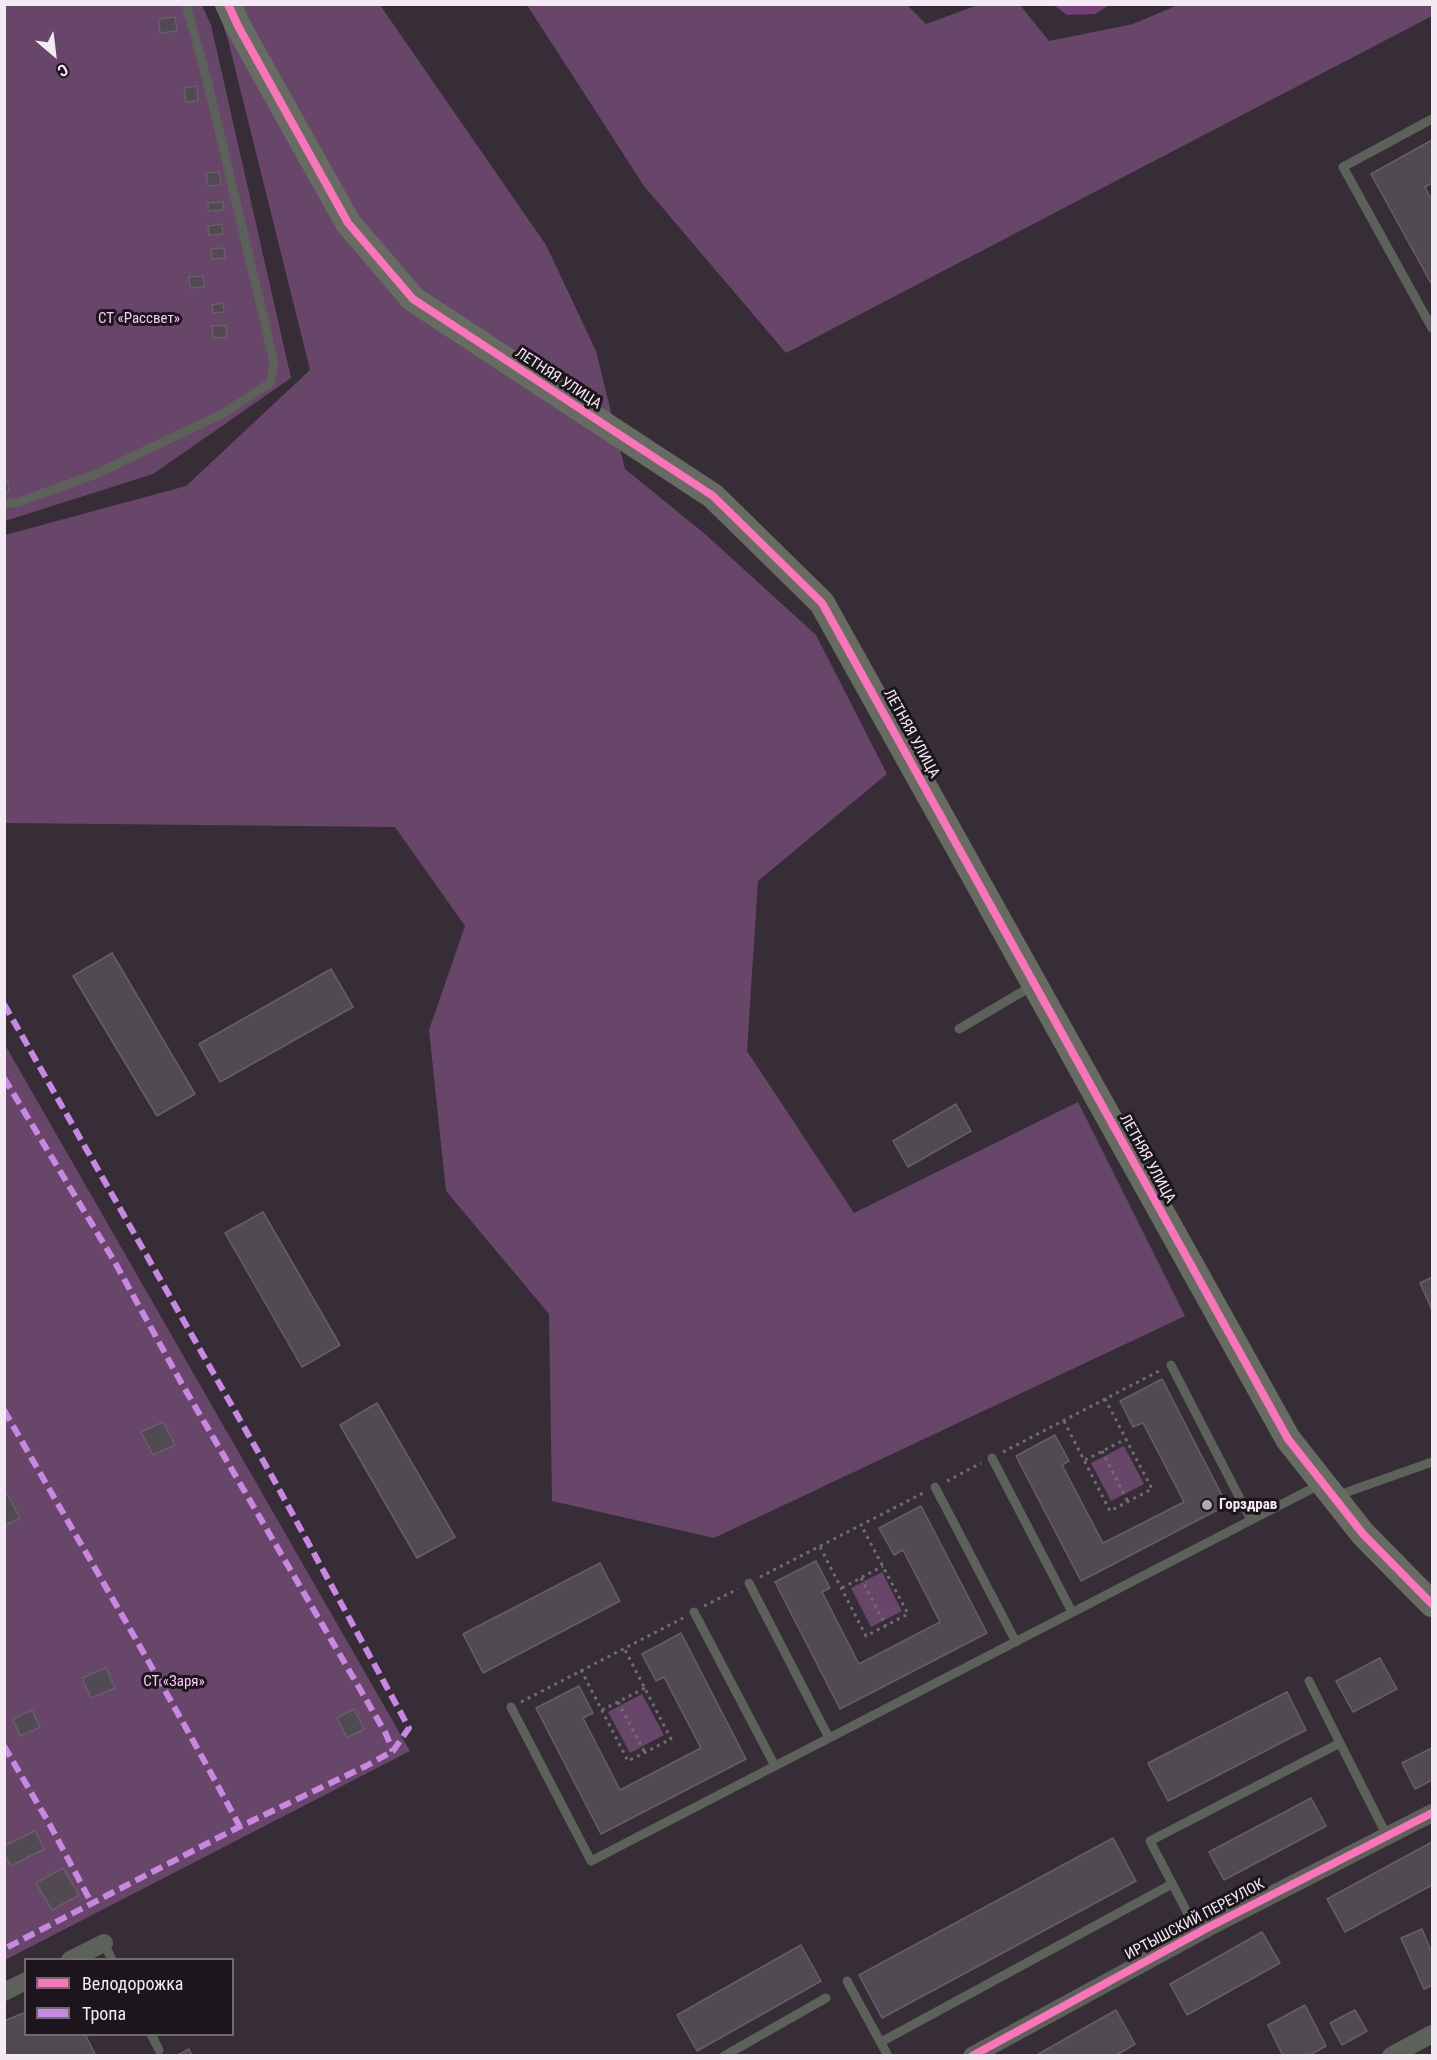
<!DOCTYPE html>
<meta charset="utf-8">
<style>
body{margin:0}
#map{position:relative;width:1437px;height:2060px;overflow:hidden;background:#362d36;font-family:"Roboto Condensed",sans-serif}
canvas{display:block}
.frame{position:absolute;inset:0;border:6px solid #f4eaf4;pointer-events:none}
.legend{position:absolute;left:24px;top:1958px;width:210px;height:78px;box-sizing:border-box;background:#1c151c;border:2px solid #726a72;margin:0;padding:8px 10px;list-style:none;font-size:18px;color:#f4eaf4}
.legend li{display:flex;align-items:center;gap:12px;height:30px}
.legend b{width:30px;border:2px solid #726a72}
.north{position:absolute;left:24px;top:24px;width:60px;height:60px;-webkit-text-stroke:4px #1c151c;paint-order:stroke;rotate:152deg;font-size:16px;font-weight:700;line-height:24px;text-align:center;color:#f4eaf4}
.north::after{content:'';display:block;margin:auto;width:21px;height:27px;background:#f4eaf4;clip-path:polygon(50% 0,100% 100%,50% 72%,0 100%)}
</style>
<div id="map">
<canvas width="1437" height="2060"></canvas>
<div class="frame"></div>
<ul class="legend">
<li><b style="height:8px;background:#fb73b8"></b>Велодорожка</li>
<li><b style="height:8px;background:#c787e3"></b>Тропа</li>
</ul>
<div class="north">С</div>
</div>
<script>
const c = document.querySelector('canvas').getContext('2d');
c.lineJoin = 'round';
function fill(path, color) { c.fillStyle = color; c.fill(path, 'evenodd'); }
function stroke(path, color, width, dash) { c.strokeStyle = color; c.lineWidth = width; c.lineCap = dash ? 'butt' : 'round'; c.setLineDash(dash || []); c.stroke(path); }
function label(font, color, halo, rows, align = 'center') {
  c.font = font + ' "Roboto Condensed",sans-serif'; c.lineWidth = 6; c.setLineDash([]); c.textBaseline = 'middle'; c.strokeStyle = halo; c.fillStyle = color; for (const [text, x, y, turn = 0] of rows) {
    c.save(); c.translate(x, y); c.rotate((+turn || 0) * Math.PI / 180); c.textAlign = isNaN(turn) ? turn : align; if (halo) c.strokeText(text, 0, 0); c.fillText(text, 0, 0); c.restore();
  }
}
const green = new Path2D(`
 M 5,5 L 202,5 L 211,25 L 291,378 L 153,474 L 5,521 Z
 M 217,5 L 380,5 L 546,245 L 596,351 L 625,469 L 705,534 L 816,635 L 887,774 L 758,881 L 747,1051 L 854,1213 L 1078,1102 L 1185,1316 L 714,1538 L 552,1501 L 549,1314 L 446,1191 L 429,1030 L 465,926 L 395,827 L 5,823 L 5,535 L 186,486 L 310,370 L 228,40 Z
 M 907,5 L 926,24 L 978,5 L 1020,5 L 1049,41 L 1133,24 L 1178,5 L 1432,4 L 1432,16 L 786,353 L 644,186 L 527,5 Z
 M 4,1043 L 410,1751 L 5,1960 L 4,1960 Z
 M 1124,1446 L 1144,1484 L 1111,1501 L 1091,1463 Z
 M 882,1572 L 902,1611 L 871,1627 L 851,1588 Z
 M 642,1694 L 664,1735 L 630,1753 L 608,1712 Z`);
const water = new Path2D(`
 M 1054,5 L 1109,5 L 1095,14 L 1067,15 Z`);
const building = new Path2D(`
 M 175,17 L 177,31 L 160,33 L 159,19 Z
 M 197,86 L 198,101 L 186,102 L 184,88 Z
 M 1432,140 L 1432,183 L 1425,187 L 1432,201 L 1432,285 L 1371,174 Z
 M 219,172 L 221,185 L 208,186 L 206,173 Z
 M 223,202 L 224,210 L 208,211 L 208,203 Z
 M 222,224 L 223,234 L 209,235 L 208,226 Z
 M 224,248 L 225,258 L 212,259 L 211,249 Z
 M 203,276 L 204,287 L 190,288 L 189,277 Z
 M 223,303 L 224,312 L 213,313 L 212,305 Z
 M 226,325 L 227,337 L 213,338 L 212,326 Z
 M 4,481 L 8,481 L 9,492 L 4,492 Z
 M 112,953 L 195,1094 L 157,1116 L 73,976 Z
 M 331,969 L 353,1007 L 220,1082 L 199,1044 Z
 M 956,1104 L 971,1131 L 908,1167 L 893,1141 Z
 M 263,1212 L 340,1345 L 302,1367 L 225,1233 Z
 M 1432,1277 L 1432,1310 L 1420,1283 Z
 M 1162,1379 L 1227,1505 L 1081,1581 L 1016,1456 L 1055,1435 L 1069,1461 L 1062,1465 L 1103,1543 L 1184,1502 L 1143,1423 L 1133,1427 L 1120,1401 Z
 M 377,1403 L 455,1537 L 417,1558 L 340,1425 Z
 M 163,1422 L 175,1445 L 153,1455 L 141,1432 Z
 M 7,1494 L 20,1518 L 4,1526 L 4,1495 Z
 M 921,1506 L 987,1633 L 840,1709 L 775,1582 L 816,1561 L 830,1588 L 822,1592 L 859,1664 L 940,1622 L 903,1550 L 894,1555 L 879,1528 Z
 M 600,1563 L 620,1601 L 483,1673 L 463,1634 Z
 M 681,1633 L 746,1759 L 601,1834 L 536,1708 L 579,1686 L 593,1713 L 583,1718 L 620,1790 L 701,1748 L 664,1677 L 656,1681 L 642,1654 Z
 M 1380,1658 L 1397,1689 L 1353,1712 L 1336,1681 Z
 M 106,1668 L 115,1688 L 91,1698 L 82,1678 Z
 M 1287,1692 L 1306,1730 L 1168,1801 L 1148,1763 Z
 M 354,1709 L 364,1729 L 347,1738 L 337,1718 Z
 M 32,1710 L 40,1727 L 20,1736 L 13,1719 Z
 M 1432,1748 L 1432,1780 L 1415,1789 L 1402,1763 Z
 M 1311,1798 L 1326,1826 L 1224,1880 L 1209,1852 Z
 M 35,1831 L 44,1849 L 11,1866 L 4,1853 L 4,1846 Z
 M 1113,1838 L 1136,1881 L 882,2018 L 859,1975 Z
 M 1432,1842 L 1432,1885 L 1345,1932 L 1327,1899 Z
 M 63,1868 L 79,1895 L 52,1910 L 36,1883 Z
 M 1422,1929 L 1432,1953 L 1432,1985 L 1424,1989 L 1401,1938 Z
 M 1262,1932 L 1280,1963 L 1187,2015 L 1170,1984 Z
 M 801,1945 L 821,1981 L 697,2051 L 677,2015 Z
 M 1305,2005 L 1326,2046 L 1308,2056 L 1283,2056 L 1268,2025 Z
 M 1116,2010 L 1135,2044 L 1115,2056 L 1035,2056 Z
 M 1355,2010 L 1367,2031 L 1342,2045 L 1330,2023 Z
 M 26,2012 L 26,2034 L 85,2034 L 96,2056 L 4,2056 L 4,2021 Z
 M 189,2049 L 192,2056 L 176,2056 Z`);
const path = new Path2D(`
 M 1064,1421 L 1110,1511 L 1152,1489 L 1105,1399
 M 1102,1451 L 1128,1502
 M 1003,1452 L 1159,1371
 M 1085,1460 L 1126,1439
 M 947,1481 L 981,1463
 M 820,1547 L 866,1636 L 908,1614 L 861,1525
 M 760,1577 L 925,1492
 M 861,1578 L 886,1626
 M 842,1588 L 883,1566
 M 704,1606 L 738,1589
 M 581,1670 L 628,1761 L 671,1739 L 624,1648
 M 521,1702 L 683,1618
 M 618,1702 L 645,1753
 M 602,1710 L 645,1688`);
const lane = new Path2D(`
 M 1432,119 L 1343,167 L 1432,328
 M 4,504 L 19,502 L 96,474 L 224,413 L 270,383 L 274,362 L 208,84 L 186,4
 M 959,1029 L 1032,986
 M 1171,1365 L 1251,1520
 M 992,1458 L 1072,1612
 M 935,1487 L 1016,1642
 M 1336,1496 L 1432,1462
 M 749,1583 L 829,1738
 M 694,1612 L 775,1766
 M 1309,1681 L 1340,1743
 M 511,1707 L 591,1861 L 1321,1484
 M 1198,1933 L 1150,1841 L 1340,1743 L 1387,1836
 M 104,1943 L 112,1960
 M 847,1981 L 888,2056
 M 151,2034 L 159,2050
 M 881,2042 L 1172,1884
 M 724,2056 L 826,1998`);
const street = new Path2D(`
 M 70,1960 L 104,1943
 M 4,1992 L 26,1981
 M 972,2056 L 1207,1928 L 1432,1813
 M 1391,2056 L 1432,2034`);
const secondary = new Path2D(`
 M 228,4 L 238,26 L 348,223 L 413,299 L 713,496 L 822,603 L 1288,1439 L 1363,1534 L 1432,1604`);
const quiet = new Path2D(`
 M 4,1004 L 274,1480 L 409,1728 L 393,1751 L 366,1766 L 235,1829 L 4,1949
 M 4,1078 L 113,1259 L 182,1384 L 385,1732 L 393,1751
 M 4,1410 C 83,1549 165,1686 240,1827
 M 4,1746 L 50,1825 L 92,1904`);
const cycleway = new Path2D(`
 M 228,4 L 238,26 L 348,223 L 413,299 L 713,496 L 822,603 L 1288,1439 L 1363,1534 L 1432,1604
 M 972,2056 L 1207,1928 L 1432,1813`);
const markers = [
 [1207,1505,6,"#b2a8b2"]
];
const parkNames = [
 ["СТ «Рассвет»",139,319],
 ["СТ «Заря»",174,1682]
];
const streetNames = [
 ["ЛЕТНЯЯ УЛИЦА",558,379,33],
 ["ЛЕТНЯЯ УЛИЦА",911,734,61],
 ["ЛЕТНЯЯ УЛИЦА",1147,1159,61],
 ["ИРТЫШСКИЙ ПЕРЕУЛОК",1195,1920,-28]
];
const poiNames = [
 ["Горздрав",1219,1505]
];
fill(green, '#684669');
fill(water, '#743f76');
fill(building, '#524a52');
stroke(building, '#675f67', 1.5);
stroke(path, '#6e6e6c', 3, [3, 4.5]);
stroke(lane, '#5c615a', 9);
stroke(street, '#5c615a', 18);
stroke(secondary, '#666c62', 26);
stroke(quiet, '#c787e3', 6, [12, 6]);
stroke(cycleway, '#fb73b8', 8);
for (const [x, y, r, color] of markers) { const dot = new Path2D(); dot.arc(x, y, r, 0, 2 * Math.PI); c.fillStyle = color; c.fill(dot); stroke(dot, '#1c151c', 2); }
label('15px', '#fbc9fb', '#1c151c', parkNames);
label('15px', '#f4eaf4', '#1c151c', streetNames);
label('bold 15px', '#f4eaf4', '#1c151c', poiNames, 'left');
</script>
